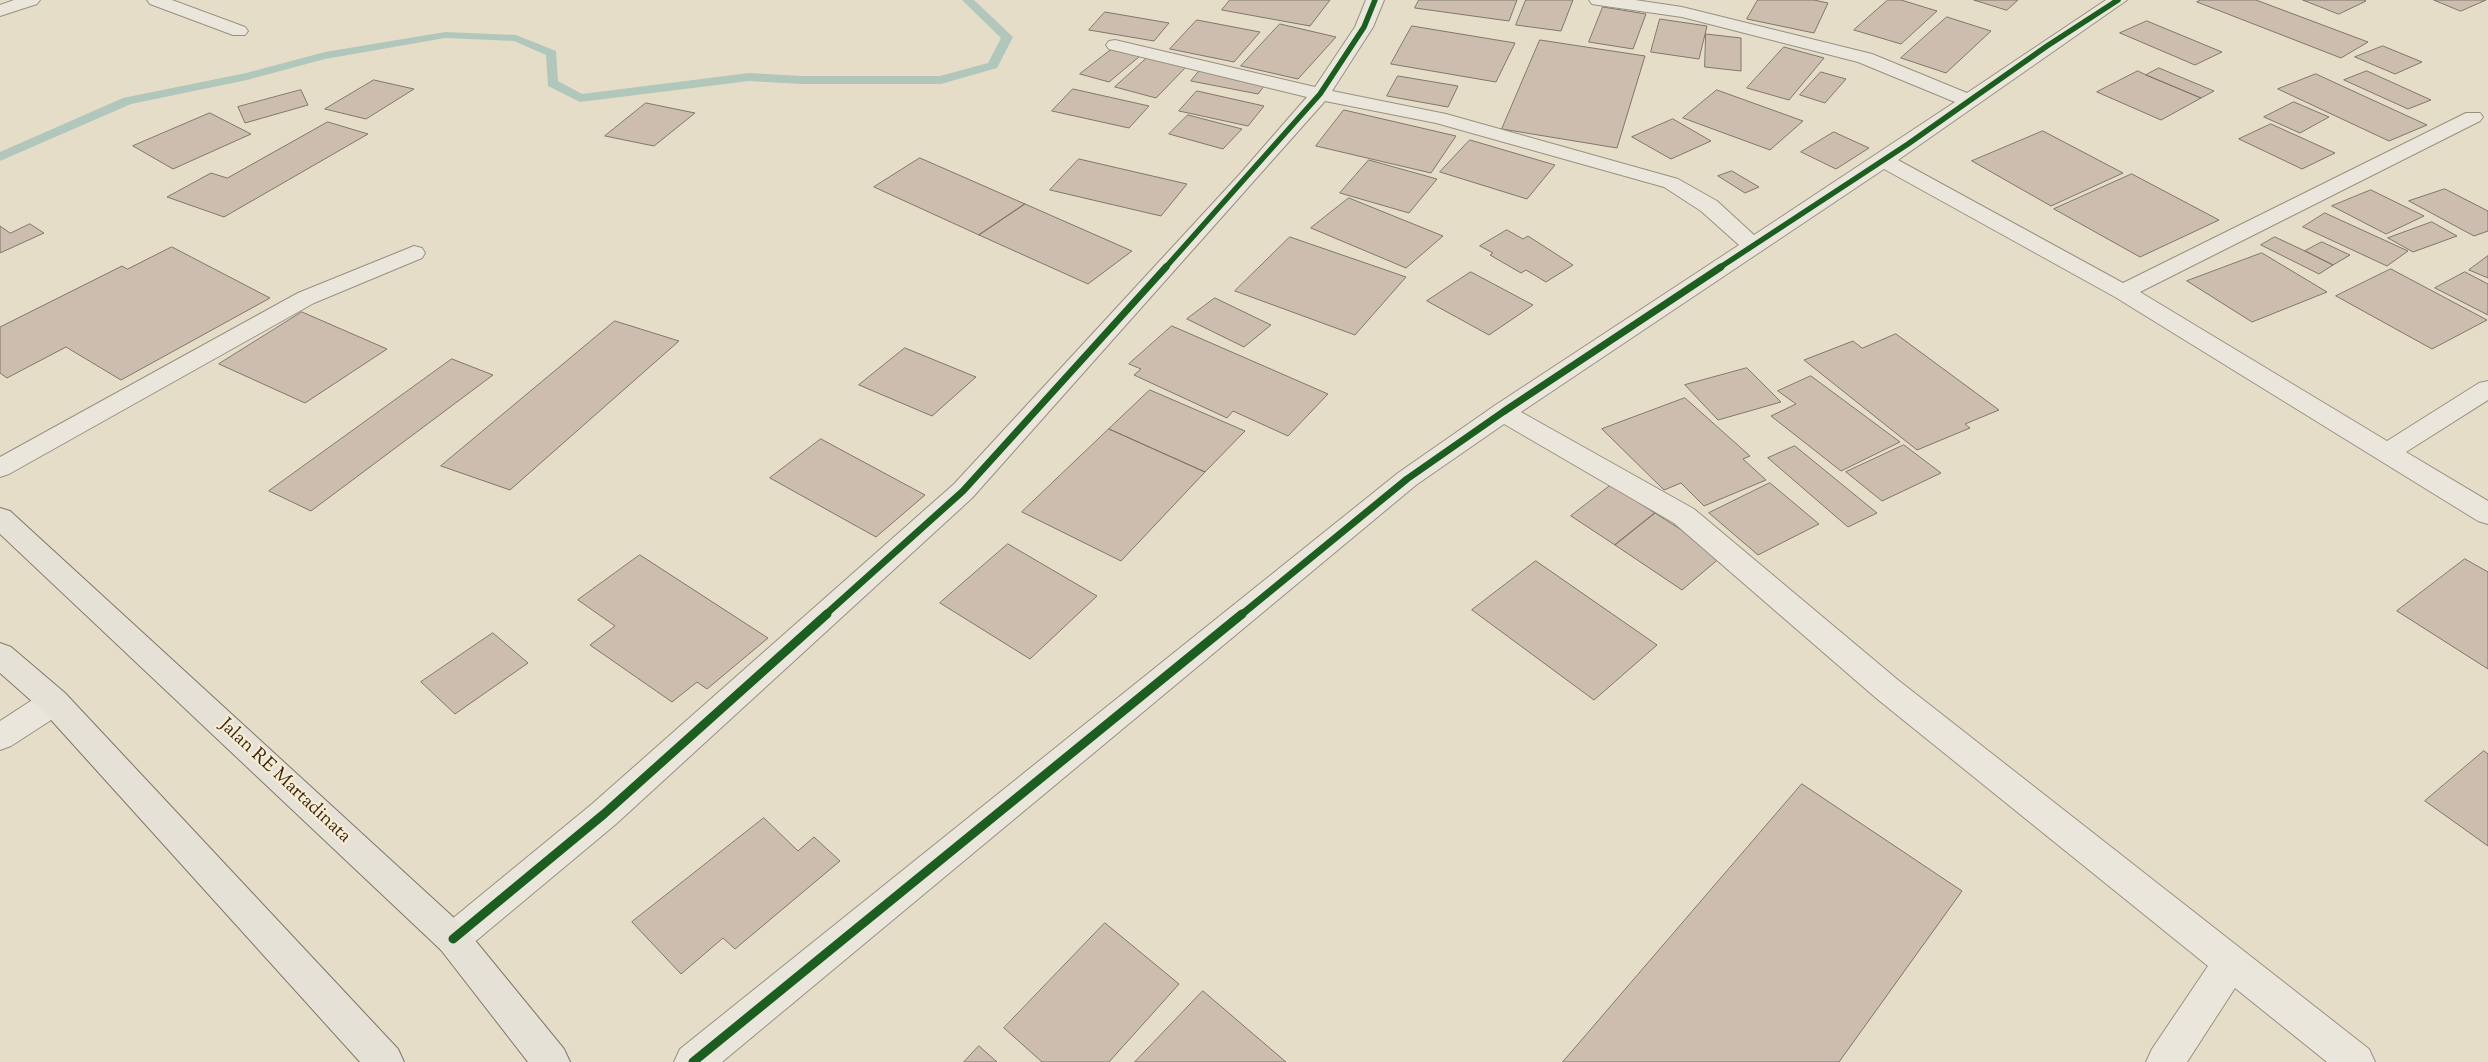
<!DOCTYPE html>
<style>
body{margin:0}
canvas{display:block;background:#e5ddc8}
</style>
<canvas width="2488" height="1062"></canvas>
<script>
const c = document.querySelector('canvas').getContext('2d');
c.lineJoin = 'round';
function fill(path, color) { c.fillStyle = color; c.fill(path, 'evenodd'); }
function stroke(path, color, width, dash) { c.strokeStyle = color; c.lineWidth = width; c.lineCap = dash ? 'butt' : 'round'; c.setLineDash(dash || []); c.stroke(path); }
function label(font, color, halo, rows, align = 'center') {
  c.font = font + ' "Sorts Mill Goudy",serif'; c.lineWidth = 4.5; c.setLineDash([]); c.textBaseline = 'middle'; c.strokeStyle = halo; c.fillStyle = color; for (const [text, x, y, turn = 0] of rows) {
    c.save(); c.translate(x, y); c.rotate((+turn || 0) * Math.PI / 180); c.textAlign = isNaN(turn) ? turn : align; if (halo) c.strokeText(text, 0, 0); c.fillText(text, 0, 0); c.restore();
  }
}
const stream = new Path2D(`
 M 962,0 L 974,0 L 1013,37 L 997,68 L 941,84 L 802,84 L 749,81 L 580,102 L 548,86 L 546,55 L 514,41 L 445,38 L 325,59 L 247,80 L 131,104 L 0,161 L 0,152 L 123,98 L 246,73 L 325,52 L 445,32 L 516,35 L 556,51 L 558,81 L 582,94 L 749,73 L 802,76 L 940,76 L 988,63 L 1001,38 Z`);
const building = new Path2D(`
 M 1230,0 L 1330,0 L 1310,26 L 1222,10 Z
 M 1419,0 L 1517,0 L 1509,21 L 1415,8 Z
 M 1526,0 L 1573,0 L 1561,31 L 1516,25 Z
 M 1758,0 L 1814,0 L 1828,3 L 1814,33 L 1747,19 Z
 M 1888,0 L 1901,0 L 1937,11 L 1901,44 L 1854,30 Z
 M 1974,0 L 2018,0 L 2007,10 Z
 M 2201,0 L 2256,0 L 2368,42 L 2341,58 L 2197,2 Z
 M 2303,0 L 2364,0 L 2366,1 L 2339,14 Z
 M 2434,0 L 2486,0 L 2461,11 Z
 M 1603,7 L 1646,14 L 1633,49 L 1589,42 Z
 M 1105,12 L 1169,23 L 1154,41 L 1089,30 Z
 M 1947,17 L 1991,31 L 1946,73 L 1901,58 Z
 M 1660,19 L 1707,26 L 1699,59 L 1651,52 Z
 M 1197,20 L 1260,32 L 1234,62 L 1170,49 Z
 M 2147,21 L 2222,52 L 2195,65 L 2120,33 Z
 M 1280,24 L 1336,37 L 1298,79 L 1241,66 Z
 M 1412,26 L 1515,43 L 1496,82 L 1391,64 Z
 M 1706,34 L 1741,38 L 1741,71 L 1705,67 Z
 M 1540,40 L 1645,56 L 1617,148 L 1502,129 Z
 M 2383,46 L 2422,62 L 2395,74 L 2355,57 Z
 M 1784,47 L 1824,58 L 1789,100 L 1747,88 Z
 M 1112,49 L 1140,56 L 1109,82 L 1080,74 Z
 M 1148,57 L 1187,66 L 1156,98 L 1115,87 Z
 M 2159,68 L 2214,91 L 2201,98 L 2146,75 Z
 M 1201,69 L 1268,81 L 1258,94 L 1191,81 Z
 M 2138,71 L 2146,75 L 2201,98 L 2161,120 L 2097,92 Z
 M 2367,71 L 2431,100 L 2408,109 L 2344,80 Z
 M 1821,72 L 1846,79 L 1825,103 L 1800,95 Z
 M 2316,74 L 2427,125 L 2389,141 L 2278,89 Z
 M 1398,76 L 1458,86 L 1448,107 L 1387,96 Z
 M 374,80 L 414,89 L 366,119 L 325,109 Z
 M 1073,89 L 1149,106 L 1129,128 L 1052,111 Z
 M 301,90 L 308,105 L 245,123 L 238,107 Z
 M 1717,90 L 1803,121 L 1770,150 L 1683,118 Z
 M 1197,91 L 1264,106 L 1248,126 L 1179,111 Z
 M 2294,102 L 2329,117 L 2300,133 L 2264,117 Z
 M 646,103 L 695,113 L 654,146 L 605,136 Z
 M 1344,110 L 1456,136 L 1431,173 L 1316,146 Z
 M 210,113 L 251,134 L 173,169 L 133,146 Z
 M 1188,115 L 1242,129 L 1223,149 L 1169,134 Z
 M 1673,119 L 1711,141 L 1671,159 L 1632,137 Z
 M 328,122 L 368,134 L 224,217 L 167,197 L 211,173 L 227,178 Z
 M 2271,124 L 2335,153 L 2302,169 L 2239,139 Z
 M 2043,131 L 2123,173 L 2051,206 L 1972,161 Z
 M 1834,132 L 1869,148 L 1836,169 L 1801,152 Z
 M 1470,140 L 1555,165 L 1527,199 L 1440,172 Z
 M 920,158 L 1025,204 L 979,235 L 874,187 Z
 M 1079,159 L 1187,184 L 1161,216 L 1050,190 Z
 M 1369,160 L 1437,179 L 1409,213 L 1340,193 Z
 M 1732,171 L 1759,187 L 1745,193 L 1718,176 Z
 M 2132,174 L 2219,220 L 2140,257 L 2054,209 Z
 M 2445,189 L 2488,211 L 2488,231 L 2474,236 L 2409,201 Z
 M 2371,190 L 2424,216 L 2386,234 L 2332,206 Z
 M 1349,198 L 1443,236 L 1406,268 L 1311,228 Z
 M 1025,204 L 1132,251 L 1088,284 L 979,235 Z
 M 2325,213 L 2408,251 L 2387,266 L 2303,227 Z
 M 2432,222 L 2457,236 L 2413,252 L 2388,238 Z
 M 30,224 L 44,233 L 0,253 L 0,226 L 10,233 Z
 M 1507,230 L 1523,239 L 1528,236 L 1573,265 L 1546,282 L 1526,270 L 1521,273 L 1490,255 L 1493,253 L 1480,246 Z
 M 1290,237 L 1406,277 L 1355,335 L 1235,291 Z
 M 2275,237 L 2305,251 L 2333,265 L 2319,274 L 2261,245 Z
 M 2322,242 L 2350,255 L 2333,265 L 2305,251 Z
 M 172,247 L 270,298 L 121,380 L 66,347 L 7,378 L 0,373 L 0,327 L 122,266 L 127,269 Z
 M 2262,253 L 2327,292 L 2252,322 L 2187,281 Z
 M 2488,256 L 2488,278 L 2469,270 Z
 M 2391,269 L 2487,320 L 2432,349 L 2336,296 Z
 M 1471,272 L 1533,305 L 1489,335 L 1427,301 Z
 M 2465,272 L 2488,284 L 2488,315 L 2435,288 Z
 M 1215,298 L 1271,325 L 1244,347 L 1187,319 Z
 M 302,312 L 387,349 L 305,403 L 219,364 Z
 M 615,321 L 679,341 L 510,490 L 441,466 Z
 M 1172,326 L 1328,394 L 1288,436 L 1233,411 L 1227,418 L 1134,375 L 1141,369 L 1129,364 Z
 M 1896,334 L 1999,410 L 1965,424 L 1970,428 L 1917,450 L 1804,360 L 1853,341 L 1862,348 Z
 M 905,348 L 976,377 L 932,416 L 859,385 Z
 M 452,359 L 493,375 L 311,511 L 269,491 Z
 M 1747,368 L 1781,402 L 1718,420 L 1685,385 Z
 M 1811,376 L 1900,442 L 1841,471 L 1771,416 L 1796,404 L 1778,391 Z
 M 1150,390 L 1245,431 L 1205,472 L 1109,429 Z
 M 1685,398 L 1750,456 L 1743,459 L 1766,480 L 1704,506 L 1681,483 L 1664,490 L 1602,429 Z
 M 1109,429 L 1205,472 L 1121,561 L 1022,512 Z
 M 821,439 L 925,495 L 876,537 L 770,478 Z
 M 1904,445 L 1941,473 L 1882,501 L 1846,472 Z
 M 1795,446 L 1877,513 L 1848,527 L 1768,458 Z
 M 1770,483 L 1819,524 L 1758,555 L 1709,513 Z
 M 1611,485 L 1655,513 L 1615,545 L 1571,516 Z
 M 1655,513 L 1722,556 L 1682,590 L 1615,545 Z
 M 1008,544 L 1097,596 L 1030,659 L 940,603 Z
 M 640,555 L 768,638 L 707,689 L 697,682 L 672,702 L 590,645 L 615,626 L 578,600 Z
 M 2465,559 L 2488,572 L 2488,669 L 2397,611 Z
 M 1536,561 L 1657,645 L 1594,700 L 1472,610 Z
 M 493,633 L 528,663 L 455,714 L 421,682 Z
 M 2484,751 L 2488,754 L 2488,846 L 2425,801 Z
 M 1802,784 L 1962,891 L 1839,1062 L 1563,1062 Z
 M 764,818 L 798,851 L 814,837 L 840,861 L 735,949 L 723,938 L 681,974 L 632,922 Z
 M 1105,923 L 1179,984 L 1109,1062 L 1042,1062 L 1004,1028 Z
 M 1203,991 L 1286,1062 L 1135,1062 Z
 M 979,1046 L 997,1062 L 964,1062 Z`);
const minor = new Path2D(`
 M 14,0 L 40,0 L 37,4 L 0,16 L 0,5 Z
 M 147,0 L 172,0 L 245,27 L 248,31 L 245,35 L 233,35 L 150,4 Z
 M 1366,0 L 1384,0 L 1373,27 L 1332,91 L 1446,114 L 1678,179 L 1717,201 L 1754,235 L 1955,102 L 1858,62 L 1682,17 L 1598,5 L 1592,4 L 1589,0 L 1635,0 L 1682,7 L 1872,54 L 1967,93 L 2106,0 L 2127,0 L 1898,160 L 2123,283 L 2466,113 L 2480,113 L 2483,117 L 2480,121 L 2140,292 L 2387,441 L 2479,383 L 2488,381 L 2488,400 L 2406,452 L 2488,501 L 2488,524 L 2478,521 L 2115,297 L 1884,169 L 1521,412 L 1694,509 L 1898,680 L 2369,1049 L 2375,1062 L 2327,1062 L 2235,988 L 2187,1062 L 2146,1062 L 2152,1049 L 2208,966 L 1876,698 L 1674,523 L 1504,424 L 1416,485 L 722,1062 L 674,1062 L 680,1049 L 1398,473 L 1494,406 L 1739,245 L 1701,211 L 1664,187 L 1436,123 L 1325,101 L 972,498 L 616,824 L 465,950 L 453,955 L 441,950 L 435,939 L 441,928 L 592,804 L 954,484 L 1239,175 L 1307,97 L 1109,49 L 1106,45 L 1109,41 L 1115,40 L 1315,87 L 1355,27 Z
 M 414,246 L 422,248 L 425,253 L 422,258 L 314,303 L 9,474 L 0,477 L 0,457 L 298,293 Z
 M 54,690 L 65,693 L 69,702 L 65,711 L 11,746 L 0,750 L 0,721 L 43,693 Z`);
const highway = new Path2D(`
 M 0,508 L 10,511 L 465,928 L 564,1049 L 570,1062 L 528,1062 L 441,950 L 0,534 Z
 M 0,643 L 11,647 L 65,693 L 398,1049 L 404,1062 L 360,1062 L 43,711 L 0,673 Z`);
const cyclewayFar2 = new Path2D(`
 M 1165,268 L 1320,94 L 1364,27 L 1375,0
 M 1719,268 L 1908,144 L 2047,46 L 2118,0`);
const cyclewayFar1 = new Path2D(`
 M 825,615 L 963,491 L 1166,267
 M 1241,615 L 1407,479 L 1503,412 L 1721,267`);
const cycleway = new Path2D(`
 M 453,939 L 604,814 L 827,614
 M 693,1062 L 1242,614`);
const streetNames = [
 ["Jalan RE Martadinata",284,782,43]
];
fill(stream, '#b1c7bb');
fill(building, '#cdbdaf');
stroke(building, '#7f776a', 1);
stroke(minor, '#989183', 2);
stroke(highway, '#7f776a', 2);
fill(minor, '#eae6db');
fill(highway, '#e6e1d6');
stroke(cyclewayFar2, '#1b5e20', 5.5);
stroke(cyclewayFar1, '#1b5e20', 7);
stroke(cycleway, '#1b5e20', 9);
label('19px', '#3a2310', '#f6ecd3', streetNames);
</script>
